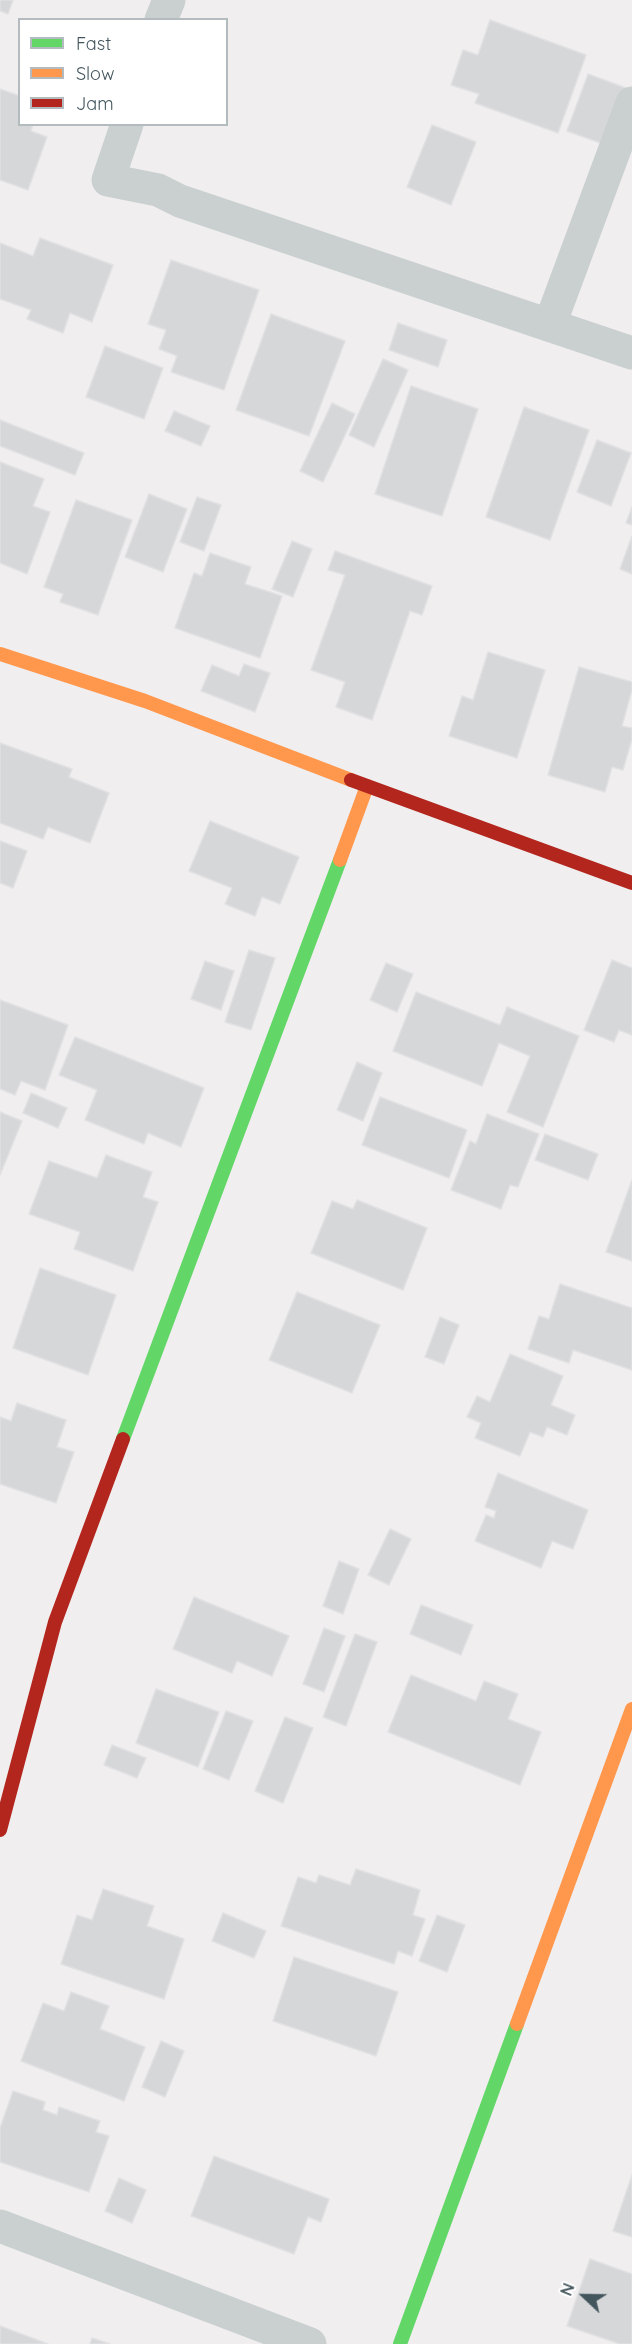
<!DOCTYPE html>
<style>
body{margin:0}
#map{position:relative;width:632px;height:2344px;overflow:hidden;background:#f0eeef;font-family:Quicksand,sans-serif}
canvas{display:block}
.legend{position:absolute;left:18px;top:18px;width:210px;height:108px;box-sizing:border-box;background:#fff;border:2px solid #b4bbbe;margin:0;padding:8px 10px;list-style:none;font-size:18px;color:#44565d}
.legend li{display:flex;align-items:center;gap:12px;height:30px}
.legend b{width:30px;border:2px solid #b4bbbe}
.north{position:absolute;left:554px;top:2266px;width:60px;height:60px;-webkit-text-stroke:4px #fff;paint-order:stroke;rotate:292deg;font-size:16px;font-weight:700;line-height:24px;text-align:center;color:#44565d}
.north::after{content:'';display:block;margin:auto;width:21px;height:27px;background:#44565d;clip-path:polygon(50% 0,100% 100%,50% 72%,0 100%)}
</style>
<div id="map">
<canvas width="632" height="2344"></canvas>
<ul class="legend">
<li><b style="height:8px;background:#63d668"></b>Fast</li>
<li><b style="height:8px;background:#ff974d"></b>Slow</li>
<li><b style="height:8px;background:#b3261e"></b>Jam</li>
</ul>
<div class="north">N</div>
</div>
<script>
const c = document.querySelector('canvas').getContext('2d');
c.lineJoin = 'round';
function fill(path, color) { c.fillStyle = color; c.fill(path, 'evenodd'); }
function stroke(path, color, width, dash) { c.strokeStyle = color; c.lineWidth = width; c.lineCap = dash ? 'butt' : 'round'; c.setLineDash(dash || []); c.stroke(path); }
const building = new Path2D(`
 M 0,0 L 13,0 L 8,14 L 0,11 Z
 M 490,20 L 586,55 L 558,133 L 475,103 L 479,94 L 451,85 L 463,50 L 478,55 Z
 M 588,74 L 626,88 L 606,145 L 567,131 Z
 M 0,89 L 20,96 L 20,124 L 33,124 L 31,131 L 47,137 L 28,190 L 0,180 Z
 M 432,125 L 476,142 L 451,205 L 407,187 Z
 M 40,238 L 113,265 L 92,322 L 70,313 L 63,333 L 27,319 L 31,310 L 0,299 L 0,243 L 33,256 Z
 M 171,260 L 259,290 L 224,390 L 171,372 L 177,356 L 159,349 L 166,330 L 148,324 Z
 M 271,314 L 345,341 L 309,436 L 236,410 Z
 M 398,323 L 447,340 L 438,367 L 389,350 Z
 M 105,346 L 163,368 L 144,419 L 86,397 Z
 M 383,359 L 408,370 L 374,447 L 349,435 Z
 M 411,386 L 478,409 L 442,516 L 375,494 Z
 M 332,403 L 355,414 L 323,482 L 300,471 Z
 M 524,407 L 589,430 L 550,540 L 486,517 Z
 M 174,411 L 210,426 L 201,446 L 165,431 Z
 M 0,420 L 84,453 L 75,475 L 0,446 Z
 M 597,440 L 631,453 L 611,506 L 577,492 Z
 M 0,462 L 44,479 L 33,506 L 50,512 L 27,574 L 0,563 Z
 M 149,494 L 187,509 L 163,572 L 125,557 Z
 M 197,497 L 221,505 L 204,551 L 180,542 Z
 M 76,500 L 132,520 L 98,615 L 60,602 L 63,594 L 44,587 Z
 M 632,507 L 632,525 L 626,523 Z
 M 632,536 L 632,574 L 620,569 Z
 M 292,541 L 312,549 L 293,597 L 272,589 Z
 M 335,551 L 432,586 L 422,615 L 410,611 L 372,720 L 336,707 L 345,682 L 311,670 L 345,575 L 328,570 Z
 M 210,553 L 251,567 L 245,584 L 282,596 L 260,658 L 175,628 L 194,573 L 202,576 Z
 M 488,652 L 545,670 L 517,758 L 449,736 L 462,696 L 473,700 Z
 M 244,664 L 270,673 L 255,712 L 201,691 L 212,665 L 239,676 Z
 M 579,667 L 632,682 L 632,690 L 622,726 L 632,728 L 632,739 L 623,770 L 612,767 L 605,792 L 548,775 Z
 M 0,743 L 72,769 L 69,777 L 109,793 L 90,843 L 48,827 L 43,839 L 0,823 Z
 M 210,821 L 299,857 L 280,904 L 262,897 L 255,916 L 225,904 L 232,888 L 189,871 Z
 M 0,841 L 27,851 L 13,888 L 0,883 Z
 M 249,950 L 275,958 L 251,1030 L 225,1022 Z
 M 612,960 L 632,968 L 632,1035 L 619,1030 L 614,1042 L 584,1030 Z
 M 205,961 L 234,971 L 221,1010 L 191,999 Z
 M 386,963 L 413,974 L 397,1012 L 370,1000 Z
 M 416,992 L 500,1025 L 507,1007 L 579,1036 L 543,1127 L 507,1112 L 530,1056 L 499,1043 L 482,1086 L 393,1051 Z
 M 0,1000 L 68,1025 L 45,1090 L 21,1081 L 15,1095 L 0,1089 Z
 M 75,1037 L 204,1088 L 181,1147 L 148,1133 L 144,1144 L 85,1120 L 97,1090 L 59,1075 Z
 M 357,1062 L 382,1073 L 363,1121 L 337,1110 Z
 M 31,1093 L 67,1108 L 58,1128 L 23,1113 Z
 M 380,1097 L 467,1130 L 449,1178 L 362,1145 Z
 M 0,1112 L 22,1121 L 0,1175 Z
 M 487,1114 L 539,1134 L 518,1187 L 510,1185 L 501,1209 L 451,1190 L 470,1141 L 476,1144 Z
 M 545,1134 L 598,1154 L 588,1180 L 535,1160 Z
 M 106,1155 L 152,1172 L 143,1197 L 158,1202 L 133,1271 L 74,1249 L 80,1232 L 29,1214 L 49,1161 L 97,1178 Z
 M 632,1180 L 632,1261 L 606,1252 Z
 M 357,1200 L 427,1228 L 403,1290 L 311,1253 L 332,1201 L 353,1209 Z
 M 40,1268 L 116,1295 L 88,1375 L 13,1348 Z
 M 560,1284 L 632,1308 L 632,1370 L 573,1350 L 569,1363 L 528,1349 L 539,1316 L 549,1319 Z
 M 297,1292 L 380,1325 L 352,1393 L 269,1360 Z
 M 440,1317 L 459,1325 L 444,1364 L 425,1357 Z
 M 510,1354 L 563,1376 L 551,1405 L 575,1415 L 567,1435 L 547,1427 L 543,1437 L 530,1432 L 520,1456 L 475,1438 L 481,1423 L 467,1417 L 477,1396 L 490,1402 Z
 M 17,1403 L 66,1420 L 57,1447 L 74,1452 L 56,1503 L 0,1484 L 0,1417 L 11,1421 Z
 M 498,1473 L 588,1510 L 573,1549 L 552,1541 L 541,1568 L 475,1541 L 486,1515 L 494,1518 L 496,1511 L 485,1507 Z
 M 390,1529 L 411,1539 L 389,1585 L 368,1575 Z
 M 339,1561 L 359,1569 L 343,1614 L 323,1606 Z
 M 194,1597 L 289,1636 L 272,1676 L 237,1661 L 232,1673 L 173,1649 Z
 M 421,1605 L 473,1625 L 461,1655 L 410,1634 Z
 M 324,1628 L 345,1636 L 324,1692 L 303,1684 Z
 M 355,1634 L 377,1642 L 346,1726 L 323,1717 Z
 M 411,1675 L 476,1701 L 484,1681 L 518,1694 L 508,1719 L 541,1732 L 520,1785 L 388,1732 Z
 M 156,1689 L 219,1712 L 198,1767 L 136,1743 Z
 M 226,1711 L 253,1721 L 229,1780 L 203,1769 Z
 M 285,1717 L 313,1728 L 283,1803 L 255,1791 Z
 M 112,1745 L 146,1758 L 137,1778 L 104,1765 Z
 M 356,1869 L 420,1890 L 413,1915 L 425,1919 L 412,1956 L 398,1951 L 394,1964 L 281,1926 L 298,1877 L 316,1883 L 319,1875 L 350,1885 Z
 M 103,1889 L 154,1906 L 147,1926 L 184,1939 L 164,1999 L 61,1964 L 77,1915 L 92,1920 Z
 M 223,1913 L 266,1931 L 254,1958 L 212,1941 Z
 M 437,1915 L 465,1925 L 447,1972 L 419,1961 Z
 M 294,1957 L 398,1992 L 376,2056 L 273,2021 Z
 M 71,1992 L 109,2006 L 100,2029 L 145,2047 L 124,2101 L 21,2061 L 43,2003 L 64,2011 Z
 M 161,2041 L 184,2051 L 165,2097 L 142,2087 Z
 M 13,2091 L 45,2102 L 43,2110 L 57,2115 L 59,2107 L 100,2121 L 96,2132 L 109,2136 L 89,2192 L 0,2162 L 0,2128 Z
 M 214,2156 L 329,2199 L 321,2222 L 308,2217 L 294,2254 L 191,2216 Z
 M 632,2175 L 632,2237 L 613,2231 Z
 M 119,2178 L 146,2190 L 132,2223 L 105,2211 Z
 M 590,2259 L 632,2274 L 632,2344 L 620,2344 L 567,2326 Z
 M 0,2326 L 48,2344 L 0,2344 Z
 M 92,2338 L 110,2344 L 90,2344 Z`);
const street = new Path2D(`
 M 161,20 L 169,0
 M 127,124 L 108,180 L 158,190 L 180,201 L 632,353
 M 550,324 L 632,103
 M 0,2226 L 310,2344`);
const fast = new Path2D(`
 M 123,1439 L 340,860
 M 400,2344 L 517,2024`);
const slow = new Path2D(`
 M 0,654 L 145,701 L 351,780
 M 340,860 L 367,786
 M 517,2024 L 632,1709`);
const jam = new Path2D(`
 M 351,780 L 632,883
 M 0,1830 L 55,1622 L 123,1439`);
fill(building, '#d6d7d9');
stroke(building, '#e1e0e2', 1.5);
stroke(street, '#cacfd0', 33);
stroke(fast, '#63d668', 14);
stroke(slow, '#ff974d', 14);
stroke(jam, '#b3261e', 14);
</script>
